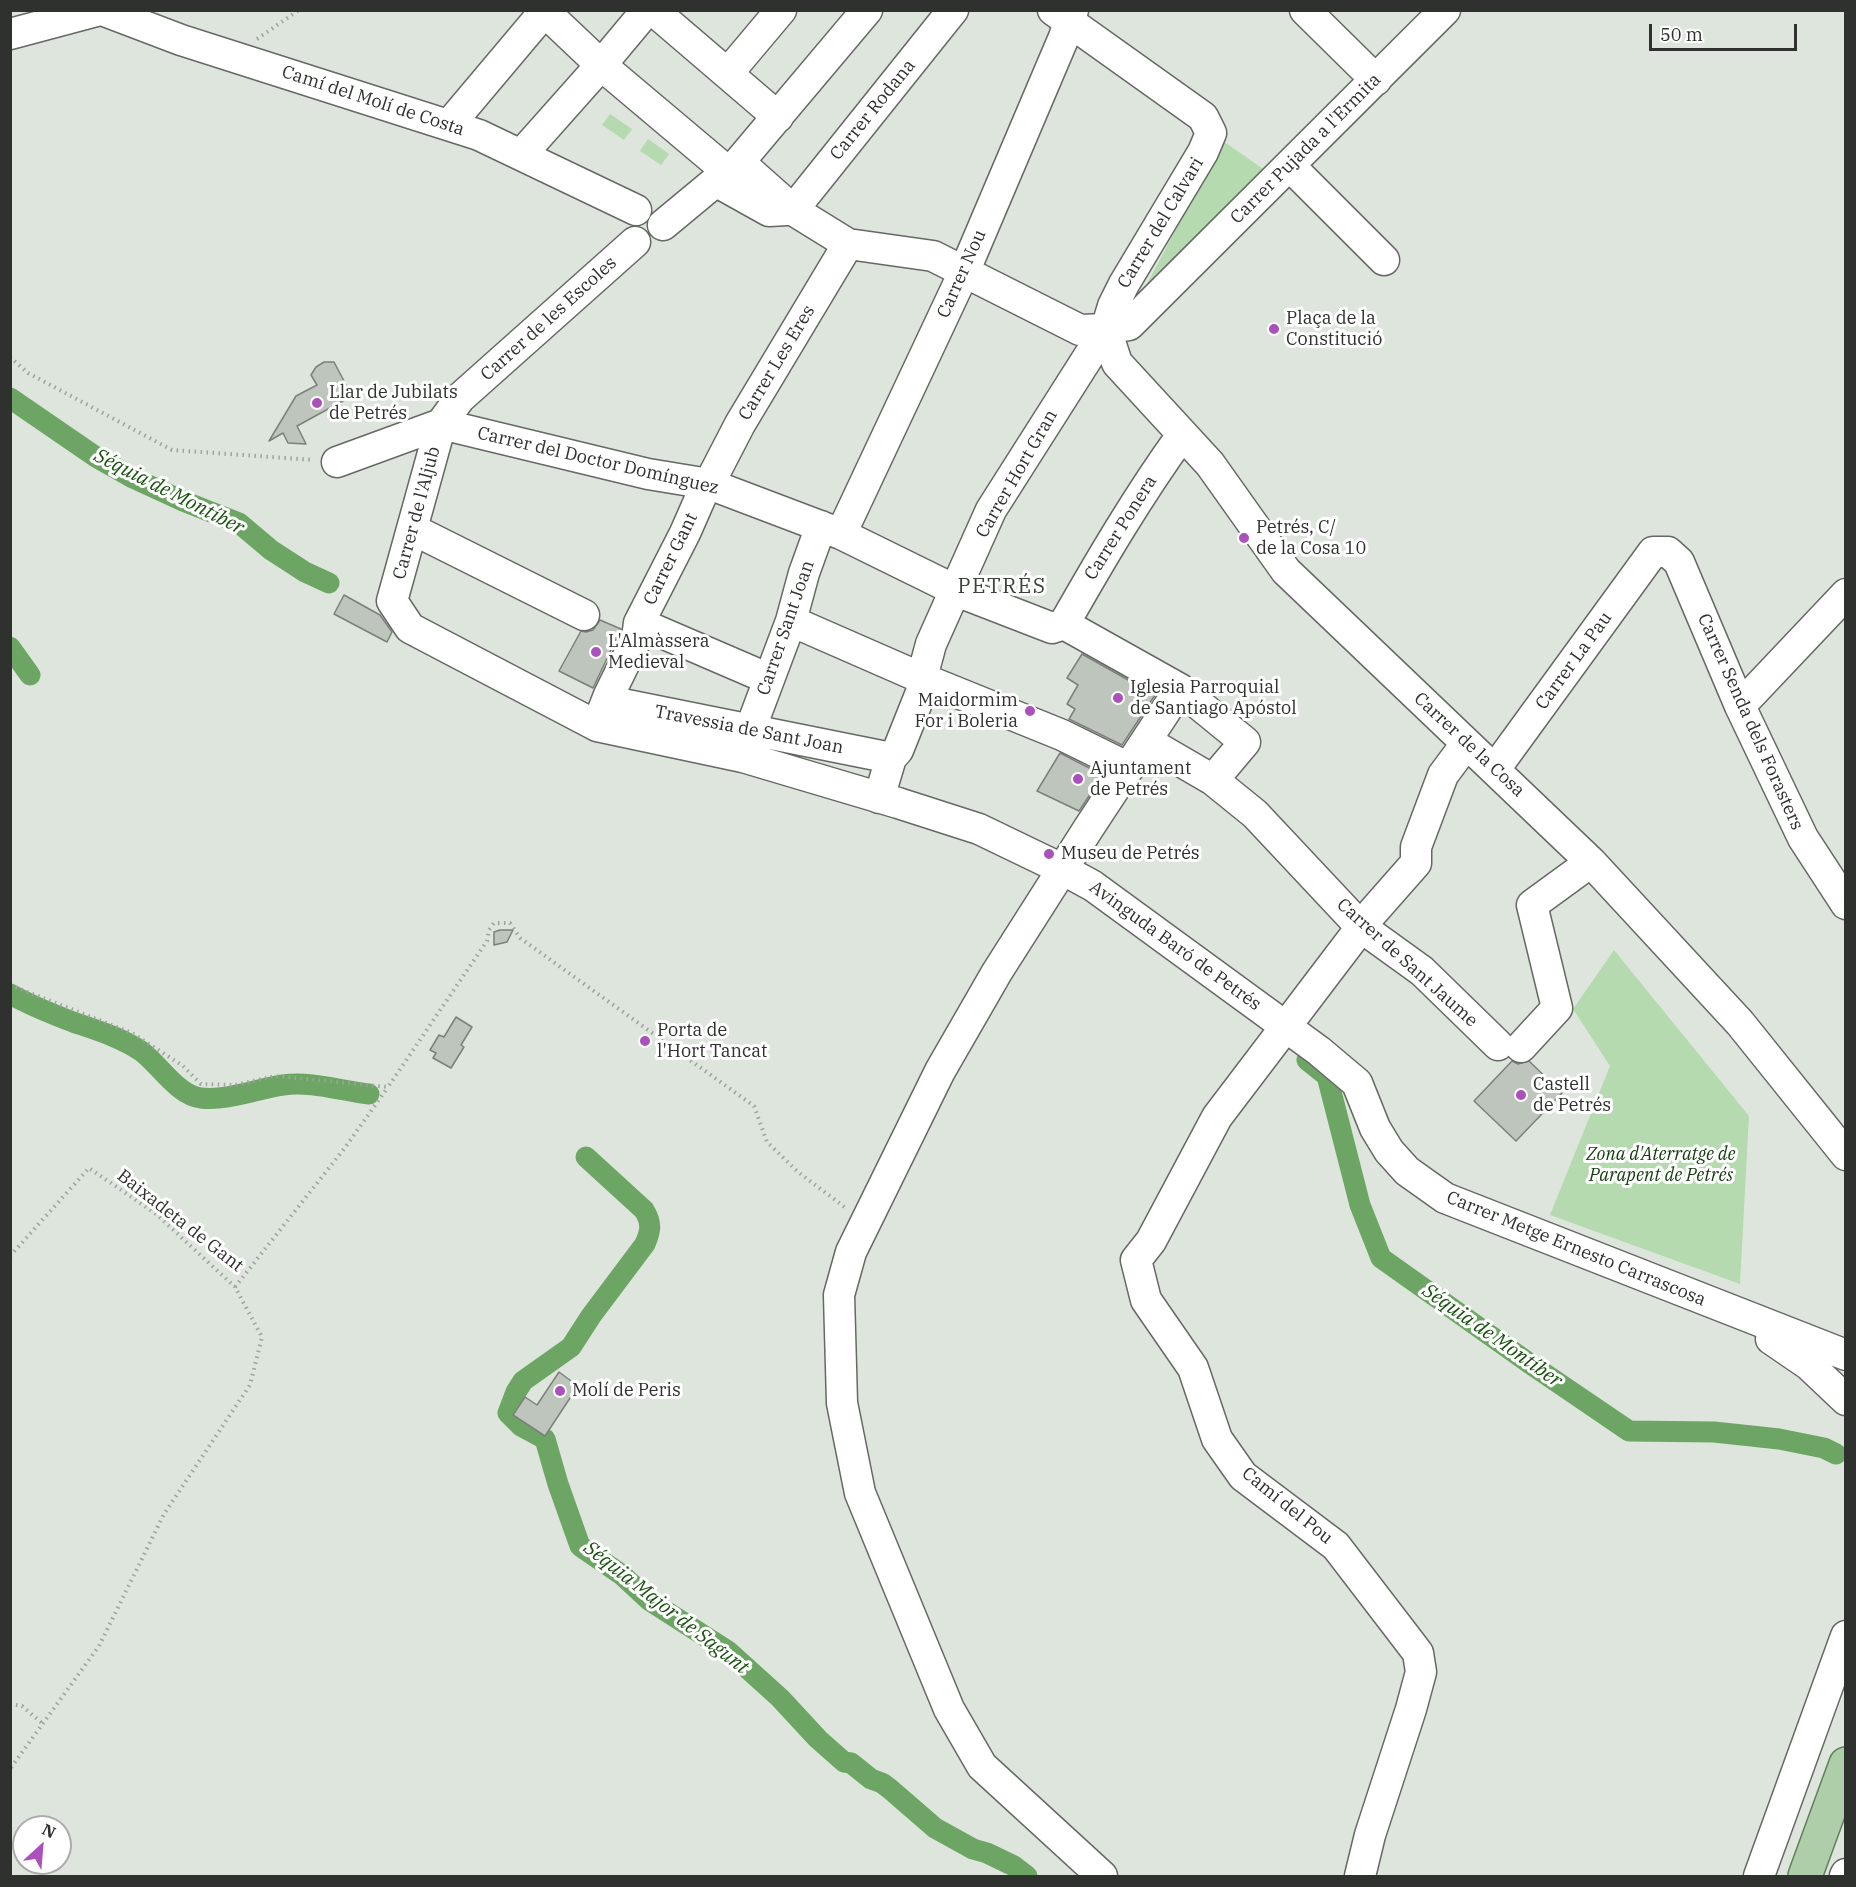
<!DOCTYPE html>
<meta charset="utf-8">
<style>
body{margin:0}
#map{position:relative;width:1856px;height:1887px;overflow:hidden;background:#dee5dd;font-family:"IBM Plex Serif",serif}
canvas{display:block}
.frame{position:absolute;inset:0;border:12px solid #2e312e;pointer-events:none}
.north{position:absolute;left:12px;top:1815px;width:60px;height:60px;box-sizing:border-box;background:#fff;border:2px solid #abadab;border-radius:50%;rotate:26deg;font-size:16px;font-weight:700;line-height:24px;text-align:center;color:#2e312e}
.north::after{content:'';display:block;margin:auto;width:21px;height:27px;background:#ab51bc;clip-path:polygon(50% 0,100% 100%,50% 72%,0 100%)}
.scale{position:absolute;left:1649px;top:24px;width:148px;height:27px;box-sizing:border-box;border:3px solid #2e312e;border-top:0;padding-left:8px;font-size:18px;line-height:21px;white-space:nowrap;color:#2e312e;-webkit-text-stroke:4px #fff;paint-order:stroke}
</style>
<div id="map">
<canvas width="1856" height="1887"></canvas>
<div class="frame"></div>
<div class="north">N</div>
<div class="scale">50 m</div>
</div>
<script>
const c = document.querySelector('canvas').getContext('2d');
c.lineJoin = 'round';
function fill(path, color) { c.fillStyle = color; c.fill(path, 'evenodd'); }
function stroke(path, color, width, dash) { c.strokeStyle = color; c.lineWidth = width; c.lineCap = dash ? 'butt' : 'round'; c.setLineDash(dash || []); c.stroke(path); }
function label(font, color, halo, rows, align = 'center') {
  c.font = font + ' "IBM Plex Serif",serif'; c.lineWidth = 6; c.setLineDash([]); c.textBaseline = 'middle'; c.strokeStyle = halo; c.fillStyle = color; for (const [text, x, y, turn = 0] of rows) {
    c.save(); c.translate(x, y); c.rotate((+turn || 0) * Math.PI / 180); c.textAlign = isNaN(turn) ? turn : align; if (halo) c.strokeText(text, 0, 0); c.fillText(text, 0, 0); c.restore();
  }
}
const green = new Path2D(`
 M 610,114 L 632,129 L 624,140 L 602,125 Z
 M 648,139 L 669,154 L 661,165 L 640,151 Z
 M 1223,141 L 1269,173 L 1133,310 Z
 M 1614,950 L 1749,1116 L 1740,1284 L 1550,1215 L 1610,1066 L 1573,1009 Z`);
const canal = new Path2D(`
 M 10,398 L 96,457 L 133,478 L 183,501 L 239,523 L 271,550 L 305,572 L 329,583
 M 10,647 L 30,675
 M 10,994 C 30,1005 52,1014 73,1022 C 96,1030 120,1037 141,1051 C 159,1064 178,1096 201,1098 C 228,1101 256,1089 283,1085 C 312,1081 341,1091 369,1094
 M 1307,1060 L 1327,1076 L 1360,1205 L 1381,1258 L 1529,1363 L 1629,1431 L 1714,1432 L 1779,1439 L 1824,1448 L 1836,1454
 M 586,1157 L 644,1210 C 652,1223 651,1230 645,1244 L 591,1316 L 571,1347 L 523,1381 L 516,1392 L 508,1413 L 521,1426 L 545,1439 L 558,1484 L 580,1546 L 622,1575 L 650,1601 L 728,1651 L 780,1698 L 818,1739 L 844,1762 L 851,1763 L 871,1779 L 882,1783 L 890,1789 L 935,1828 L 973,1849 L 987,1853 L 1014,1866 L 1027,1876`);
const building = new Path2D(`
 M 324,362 L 334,362 L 352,396 L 297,426 L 306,444 L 288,443 L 283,433 L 269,441 L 296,396 L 317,385 L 311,375 L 316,367 Z
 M 344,595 L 380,615 L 392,632 L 387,642 L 334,614 Z
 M 600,620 L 621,629 L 593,688 L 559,671 L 581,631 L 586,632 L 593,630 Z
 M 1082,654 L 1155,695 L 1122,745 L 1069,719 L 1075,709 L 1067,704 L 1078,685 L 1067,678 Z
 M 1060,753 L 1103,775 L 1079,811 L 1037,791 Z
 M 500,930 L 513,930 L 507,942 L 494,945 L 494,932 Z
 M 456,1017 L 472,1027 L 461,1045 L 464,1047 L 451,1068 L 433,1058 L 436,1053 L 430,1050 L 439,1035 L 444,1037 Z
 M 1512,1061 L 1518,1064 L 1529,1061 L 1562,1093 L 1516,1141 L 1474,1101 Z
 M 559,1372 L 578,1386 L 545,1436 L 513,1415 L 525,1397 L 537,1405 Z`);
const path = new Path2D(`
 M 257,39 L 299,10
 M 10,357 L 28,373 L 172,450 L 314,460
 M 10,985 L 132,1033 L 183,1066 L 201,1084 L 235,1085 L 275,1076 L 388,1087 L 487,941 L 489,930 L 494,923 L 510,923 L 520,938 L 754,1106 L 767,1142 L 798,1172 L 846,1208
 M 10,1256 L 89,1168 L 156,1214 L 235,1287 L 262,1337 L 250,1385 L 164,1514 L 99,1646 L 10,1769
 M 235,1287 L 344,1149 L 388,1087
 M 10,1704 L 22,1706 L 43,1724`);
const minor = new Path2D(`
 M 102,10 L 181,40 L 479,135 L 636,210
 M 543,10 L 601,65 L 728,172
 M 653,10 L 778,117
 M 1305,10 L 1376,80
 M 10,34 L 100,10
 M 728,73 L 781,10
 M 449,125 L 545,11
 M 521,155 L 601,65 L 647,10
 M 739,162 L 793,210 L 848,244 L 933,256 L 1080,330 L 1106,329 L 1129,325 L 1445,10
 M 1290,166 L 1384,260
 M 717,182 L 769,211 L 787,210
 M 793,210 L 953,10
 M 663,225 L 739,162 L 867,10
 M 635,242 L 460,398 L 441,424 L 392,601 L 410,628 L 597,726 L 743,757 L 898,803 L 979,829 L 1062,869 L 1093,886 L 1319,1051 L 1357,1083 L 1375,1128 L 1389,1151 L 1407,1171 L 1445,1198 L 1846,1355
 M 1106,329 L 1117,363 L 1210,464 L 1286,571 L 1591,862 L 1740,1023 L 1846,1155
 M 337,462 L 441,424 L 648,474 L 709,484 L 841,534 L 959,592 L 1052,628 L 1064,624 L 1180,689 L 1245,742 L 1213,780
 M 412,529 L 584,615
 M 841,534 L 965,270 L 1064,37 L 1073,10
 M 791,621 L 926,680 L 1062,735 L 1129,768
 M 639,623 L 769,679
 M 1064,624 C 1101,559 1138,496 1182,435
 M 607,701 L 891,758
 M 1740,706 L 1846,594
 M 597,726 L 609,695 L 637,638 L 639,623 L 685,533 L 703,492 L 709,484 L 740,424 L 848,244
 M 750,730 L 791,621 L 804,573 L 821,526
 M 1146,741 L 1213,780 L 1255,814 L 1361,927 L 1422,971 L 1498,1045
 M 1495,769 L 1653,552 L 1668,552 L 1679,562 L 1740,706 L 1803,838 L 1846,904
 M 879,798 L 891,758 L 898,750 L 926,680 L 924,670 L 931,644 L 991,510 L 1106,329 L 1113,306 L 1124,284 L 1203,152 L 1211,133 L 1203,117 L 1053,10
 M 1521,1047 L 1557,1008 L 1532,905 L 1591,862
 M 1771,1339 L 1809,1365 L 1846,1400
 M 1102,1876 L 982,1766 L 949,1709 L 860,1493 L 842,1403 L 839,1295 L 851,1252 L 940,1071 L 997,972 L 1088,829 L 1180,689
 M 1360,1876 L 1370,1835 L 1411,1709 L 1421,1672 L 1418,1653 L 1336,1546 L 1243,1476 L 1217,1439 L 1193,1368 L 1146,1300 L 1136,1260 L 1151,1241 L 1217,1117 L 1372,913 L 1416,863 L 1416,847 L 1443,775 L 1466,744
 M 1759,1876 L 1846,1636
 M 1845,1876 L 1846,1874`);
const major = new Path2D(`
 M 1805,1876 L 1846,1764`);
const markers = [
 [1274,329,6,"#ab51bc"],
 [317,403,6,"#ab51bc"],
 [1244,538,6,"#ab51bc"],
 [596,652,6,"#ab51bc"],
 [1118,698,6,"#ab51bc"],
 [1030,711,6,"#ab51bc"],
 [1078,779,6,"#ab51bc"],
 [1049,854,6,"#ab51bc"],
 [645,1041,6,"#ab51bc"],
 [1521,1095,6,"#ab51bc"],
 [560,1391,6,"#ab51bc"]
];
const streetNames = [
 ["Camí del Molí de Costa",373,101,18],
 ["Carrer Rodana",873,110,-51],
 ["Carrer Pujada a l'Ermita",1306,149,-45],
 ["Carrer del Calvari",1161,223,-59],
 ["Carrer Nou",962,274,-66],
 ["Carrer de les Escoles",549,319,-42],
 ["Carrer Les Eres",777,363,-59],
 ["Carrer del Doctor Domínguez",598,461,13],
 ["Carrer Hort Gran",1017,474,-60],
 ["Carrer de l'Aljub",417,513,-75],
 ["Carrer Ponera",1121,528,-58],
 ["Carrer Gant",671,559,-64],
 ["Carrer Sant Joan",786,628,-71],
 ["Carrer La Pau",1574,661,-54],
 ["Carrer Senda dels Forasters",1750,722,66],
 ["Travessia de Sant Joan",749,730,11],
 ["Carrer de la Cosa",1469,745,43],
 ["Avinguda Baró de Petrés",1175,946,36],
 ["Carrer de Sant Jaume",1407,963,42],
 ["Baixadeta de Gant",180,1221,38],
 ["Carrer Metge Ernesto Carrascosa",1576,1249,22],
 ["Camí del Pou",1287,1506,39]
];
const poiNames = [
 ["Plaça de la",1286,319],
 ["Constitució",1286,340],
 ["Llar de Jubilats",329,393],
 ["de Petrés",329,414],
 ["Petrés, C/",1256,528],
 ["de la Cosa 10",1256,549],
 ["L'Almàssera",608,642],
 ["Medieval",608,663],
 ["Iglesia Parroquial",1130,688],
 ["de Santiago Apóstol",1130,709],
 ["Maidormim",1018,701,"right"],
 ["For i Boleria",1018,722,"right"],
 ["Ajuntament",1090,769],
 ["de Petrés",1090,790],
 ["Museu de Petrés",1061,854],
 ["Porta de",657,1031],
 ["l'Hort Tancat",657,1052],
 ["Castell",1533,1085],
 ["de Petrés",1533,1106],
 ["Molí de Peris",572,1391]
];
const parkNames = [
 ["Zona d'Aterratge de",1661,1155],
 ["Parapent de Petrés",1661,1176]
];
const waterNames = [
 ["Séquia de Montíber",169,492,27],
 ["Séquia de Montíber",1492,1336,35],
 ["Séquia Major de Sagunt",666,1608,38]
];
const quarterNames = [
 ["PETRÉS",1002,587]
];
fill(green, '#b6dab0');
stroke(canal, '#6da664', 21);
fill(building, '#bec5bd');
stroke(building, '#7b817a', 1.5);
stroke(minor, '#646a63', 33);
stroke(major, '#5e8159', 36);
stroke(path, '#9da39d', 4, [1.5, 4.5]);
stroke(minor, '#fff', 30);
stroke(major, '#aecda9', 33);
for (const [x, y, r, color] of markers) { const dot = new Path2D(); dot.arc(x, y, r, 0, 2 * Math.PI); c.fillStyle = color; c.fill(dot); stroke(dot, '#fff', 2); }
label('18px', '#2e312e', '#fff', streetNames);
label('18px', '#2e312e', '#fff', poiNames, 'left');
label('italic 18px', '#133b0d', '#fff', parkNames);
label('italic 20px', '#19520f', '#fff', waterNames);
c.letterSpacing = '1.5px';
label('21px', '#3c413b', '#fff', quarterNames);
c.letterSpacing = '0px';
</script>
